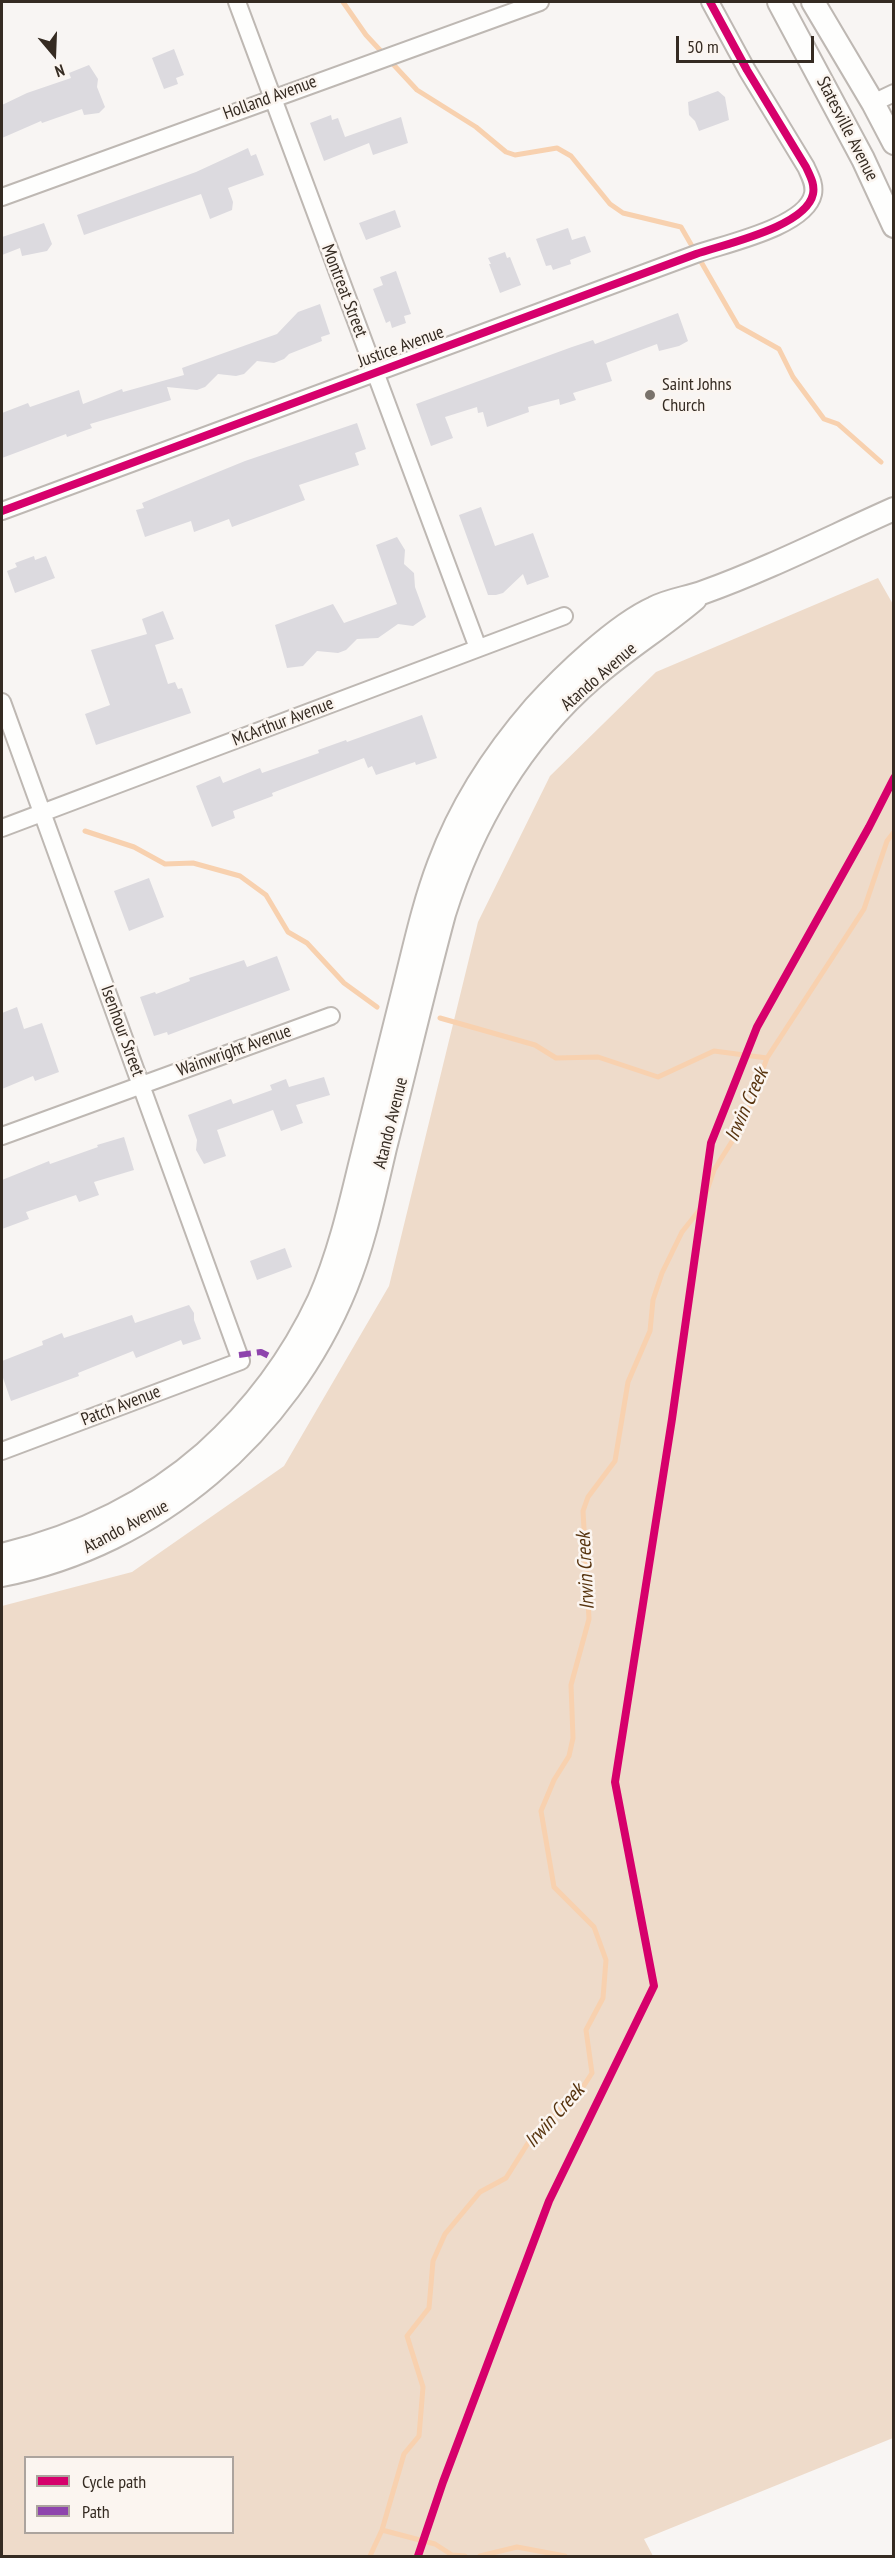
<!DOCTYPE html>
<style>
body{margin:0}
#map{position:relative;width:895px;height:2558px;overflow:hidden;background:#f8f5f3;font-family:"PT Sans Narrow",sans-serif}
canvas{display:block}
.frame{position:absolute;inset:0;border:3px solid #352b22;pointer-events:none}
.legend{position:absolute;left:24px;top:2456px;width:210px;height:78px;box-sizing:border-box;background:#fbf5f0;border:2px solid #aca49e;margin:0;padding:8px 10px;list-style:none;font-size:18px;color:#352b22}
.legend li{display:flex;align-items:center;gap:12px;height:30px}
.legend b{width:30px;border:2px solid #aca49e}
.north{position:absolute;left:24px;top:24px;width:60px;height:60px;-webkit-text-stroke:4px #fbf5f0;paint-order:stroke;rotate:161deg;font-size:16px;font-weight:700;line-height:24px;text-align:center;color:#352b22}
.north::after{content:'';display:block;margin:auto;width:21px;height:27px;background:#352b22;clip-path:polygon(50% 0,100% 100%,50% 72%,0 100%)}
.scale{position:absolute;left:676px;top:36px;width:138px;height:27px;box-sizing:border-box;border:3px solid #352b22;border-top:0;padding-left:8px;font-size:18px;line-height:21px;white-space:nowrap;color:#352b22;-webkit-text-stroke:4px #fbf5f0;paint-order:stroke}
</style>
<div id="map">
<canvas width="895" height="2558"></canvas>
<div class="frame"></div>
<ul class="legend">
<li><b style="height:8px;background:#d6006c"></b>Cycle path</li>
<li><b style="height:8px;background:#8e44ad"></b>Path</li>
</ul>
<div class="north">N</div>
<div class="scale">50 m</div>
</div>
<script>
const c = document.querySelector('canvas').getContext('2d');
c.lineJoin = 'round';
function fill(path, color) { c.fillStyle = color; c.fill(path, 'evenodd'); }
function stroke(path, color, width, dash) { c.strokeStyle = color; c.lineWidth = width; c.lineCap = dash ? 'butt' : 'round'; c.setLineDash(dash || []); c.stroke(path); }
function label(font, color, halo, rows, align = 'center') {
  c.font = font + ' "PT Sans Narrow",sans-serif'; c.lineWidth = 5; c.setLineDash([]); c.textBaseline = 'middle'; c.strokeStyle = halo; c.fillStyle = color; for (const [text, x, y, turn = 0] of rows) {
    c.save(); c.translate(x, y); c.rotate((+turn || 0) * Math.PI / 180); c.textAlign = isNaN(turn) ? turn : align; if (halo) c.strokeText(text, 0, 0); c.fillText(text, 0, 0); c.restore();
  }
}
const green = new Path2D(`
 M 878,578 L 894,606 L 893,2438 L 644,2539 L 653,2556 L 2,2556 L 2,1606 L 132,1572 L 284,1466 L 389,1286 L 478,922 L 550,776 L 656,672 ZM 26,2458 L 232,2458 L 232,2532 L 26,2532 Z`);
const stream = new Path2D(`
 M 343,2 L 366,35 L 417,90 L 476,127 L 506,152 L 515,155 L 557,148 L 571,156 L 610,204 L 623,213 L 681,227 L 738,326 L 779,349 L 793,377 L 824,419 L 838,424 L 881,462
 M 85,831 L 134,847 L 165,864 L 193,863 L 240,876 L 266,895 L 288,932 L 307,943 L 344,983 L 377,1007
 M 440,1018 L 535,1045 L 556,1058 L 598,1057 L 658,1077 L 714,1051 L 767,1058
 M 382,2530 L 435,2544 L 452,2555 L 465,2556
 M 370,2556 L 382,2530 L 404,2454 L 419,2436 L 423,2387 L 407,2336 L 429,2308 L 433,2261 L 445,2234 L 480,2192 L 506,2178 L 530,2140 L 583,2087 L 592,2073 L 586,2030 L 603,1998 L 606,1960 L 594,1927 L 554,1887 L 541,1811 L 554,1780 L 569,1756 L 573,1738 L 571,1685 L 589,1619 L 583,1511 L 588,1497 L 615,1461 L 628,1382 L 650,1331 L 653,1300 L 662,1273 L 682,1232 L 701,1208 L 714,1170 L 743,1124 L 767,1058 L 864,909 L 887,841 L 894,832
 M 480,2556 L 517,2547 L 565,2556`);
const building = new Path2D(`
 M 174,49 L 184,75 L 176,78 L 178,84 L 164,89 L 152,58 Z
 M 89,65 L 98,79 L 97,87 L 105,107 L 99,113 L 84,115 L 82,109 L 42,123 L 41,121 L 2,138 L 2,105 L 27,93 L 71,78 L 69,73 Z
 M 718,91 L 725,97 L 729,120 L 699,131 L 695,121 L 689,115 L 688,102 Z
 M 331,115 L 332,120 L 338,118 L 345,137 L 401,117 L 408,143 L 373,155 L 369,143 L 324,161 L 310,123 Z
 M 248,148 L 251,156 L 256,154 L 264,175 L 228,188 L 233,202 L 232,210 L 210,219 L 201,194 L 84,235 L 77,215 L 196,172 Z
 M 395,210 L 401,227 L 366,240 L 359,223 Z
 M 44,223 L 52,244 L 47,251 L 22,256 L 20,248 L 2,255 L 2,237 Z
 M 568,228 L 572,240 L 585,236 L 591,252 L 570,260 L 571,264 L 553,270 L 551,265 L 546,266 L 536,239 Z
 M 505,252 L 507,258 L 510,257 L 521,285 L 500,293 L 489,264 L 491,264 L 488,258 Z
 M 396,271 L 411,314 L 404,316 L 406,323 L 392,328 L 390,321 L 386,323 L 373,289 L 383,285 L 380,277 Z
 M 320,304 L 330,334 L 321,337 L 322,341 L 289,354 L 284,359 L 274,363 L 257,361 L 244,374 L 236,376 L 218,374 L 205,387 L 197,390 L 167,387 L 171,400 L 90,424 L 92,428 L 67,437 L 66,434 L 2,458 L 2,413 L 28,403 L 30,407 L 79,390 L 83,404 L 122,389 L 123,392 L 184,375 L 182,368 L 277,334 L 298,312 Z
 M 678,313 L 688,341 L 679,346 L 659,351 L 657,344 L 606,363 L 612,381 L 573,393 L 576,400 L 560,405 L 559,399 L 528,407 L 529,412 L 487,427 L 483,412 L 478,413 L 477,407 L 445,417 L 453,438 L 431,446 L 416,404 L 572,347 L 593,340 L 595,344 Z
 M 357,423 L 366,449 L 355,453 L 359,465 L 299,485 L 305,500 L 232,527 L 229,519 L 194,532 L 191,521 L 145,537 L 136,510 L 144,508 L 142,503 L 245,461 Z
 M 481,507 L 495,546 L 533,533 L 549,577 L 527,585 L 523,574 L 503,593 L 496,595 L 488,595 L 459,515 Z
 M 397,537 L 405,550 L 404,564 L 414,573 L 415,587 L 426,617 L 413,626 L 398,624 L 378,638 L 357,639 L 346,650 L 338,653 L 317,651 L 303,666 L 287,668 L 275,625 L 333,604 L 344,623 L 397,604 L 376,545 Z
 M 34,556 L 35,560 L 46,556 L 55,578 L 15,593 L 7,571 L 17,567 L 15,563 Z
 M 163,611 L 174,639 L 155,645 L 168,684 L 175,682 L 178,689 L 182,688 L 191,713 L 96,745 L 85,714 L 110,705 L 91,650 L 147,634 L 142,619 Z
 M 422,715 L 437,758 L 416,765 L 415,762 L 376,775 L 372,766 L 368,768 L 364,758 L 272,793 L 273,796 L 233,811 L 235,818 L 212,827 L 196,786 L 220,776 L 223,783 L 260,768 L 262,773 L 319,753 L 318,750 L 346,740 L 347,742 Z
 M 149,878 L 164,917 L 129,931 L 114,891 Z
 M 277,956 L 290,990 L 168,1035 L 167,1032 L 154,1036 L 140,997 L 155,992 L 156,994 L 190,981 L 189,978 L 244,960 L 247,967 Z
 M 17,1007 L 24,1029 L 42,1023 L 59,1072 L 35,1081 L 33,1076 L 2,1089 L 2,1013 Z
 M 324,1077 L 330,1095 L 296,1105 L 303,1123 L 281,1131 L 273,1110 L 217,1130 L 226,1156 L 204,1164 L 196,1150 L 197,1140 L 188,1115 L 231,1099 L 233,1104 L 272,1090 L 270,1085 L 286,1079 L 289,1087 Z
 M 124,1137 L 134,1170 L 94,1182 L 99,1195 L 79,1202 L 76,1195 L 26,1212 L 29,1219 L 2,1229 L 2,1180 L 49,1161 L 50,1164 L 98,1147 L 97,1145 Z
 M 285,1248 L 292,1267 L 257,1280 L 250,1261 Z
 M 189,1305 L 194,1313 L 194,1320 L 201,1339 L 183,1345 L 181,1340 L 136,1358 L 133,1351 L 78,1373 L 79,1376 L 11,1401 L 2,1375 L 2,1361 L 43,1345 L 42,1341 L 62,1333 L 64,1338 L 132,1315 L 135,1323 Z`);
const street = new Path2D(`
 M 237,2 L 478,648
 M 873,103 L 894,93
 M 2,197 L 540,2
 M 2,511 L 696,254 C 724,244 806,227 813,194 C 815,184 810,176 806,167 L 747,70 L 710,2
 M 2,702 L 241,1361 L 2,1451
 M 2,828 L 564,616
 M 2,1136 L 331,1016`);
const secondary = new Path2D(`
 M 779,2 L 863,159 L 894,226
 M 813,2 L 873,103 L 894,143
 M 2,1555 C 76,1537 147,1504 205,1453 C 253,1410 292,1358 319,1300 C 338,1257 349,1211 360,1165 C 374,1108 389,1050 403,993 C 414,950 423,906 439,864 C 460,807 495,753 535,707 C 563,676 616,625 654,608 C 669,600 688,598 704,592 C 768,569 831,537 894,509
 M 2,1575 C 156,1545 287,1432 346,1287 C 364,1243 374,1195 385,1148 C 405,1070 423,992 444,914 C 472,824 521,740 594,677 C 626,649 662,627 695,599`);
const quiet = new Path2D(`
 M 239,1355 L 261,1352 L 271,1357`);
const cycleway = new Path2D(`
 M 2,511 L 696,254 C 724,244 806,227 813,194 C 815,184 810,176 806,167 L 747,70 L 710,2
 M 418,2556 L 443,2482 L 549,2201 L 654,1986 L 615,1782 L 672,1419 L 711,1143 L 757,1027 L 869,827 L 894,778`);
const markers = [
 [650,395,6,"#79726b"]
];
const streetNames = [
 ["Holland Avenue",270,98,-20],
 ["Statesville Avenue",847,129,63],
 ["Montreat Street",344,291,69],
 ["Justice Avenue",401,347,-20],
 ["Atando Avenue",599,677,-41],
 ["McArthur Avenue",283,722,-21],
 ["Isenhour Street",122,1031,70],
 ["Wainwright Avenue",234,1051,-20],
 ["Atando Avenue",391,1123,-76],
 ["Patch Avenue",121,1406,-21],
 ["Atando Avenue",126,1527,-28]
];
const poiNames = [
 ["Saint Johns",662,385],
 ["Church",662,406]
];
const waterNames = [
 ["Irwin Creek",747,1105,-66],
 ["Irwin Creek",586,1571,-93],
 ["Irwin Creek",555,2116,-48]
];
fill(green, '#eedbca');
stroke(stream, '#f8d1af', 5);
fill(building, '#dcdadf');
stroke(street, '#beb8b3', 20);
stroke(secondary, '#beb8b3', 26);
stroke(street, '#fefefd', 16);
stroke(secondary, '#fefefd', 22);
stroke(quiet, '#8e44ad', 6, [12, 6]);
stroke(cycleway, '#d6006c', 8);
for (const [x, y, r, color] of markers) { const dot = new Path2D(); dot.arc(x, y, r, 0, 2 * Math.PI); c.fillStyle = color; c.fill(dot); stroke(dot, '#fbf5f0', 2); }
label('18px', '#352b22', '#fbf5f0', streetNames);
label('18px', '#352b22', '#fbf5f0', poiNames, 'left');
label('italic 20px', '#57340f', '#fbf5f0', waterNames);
</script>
